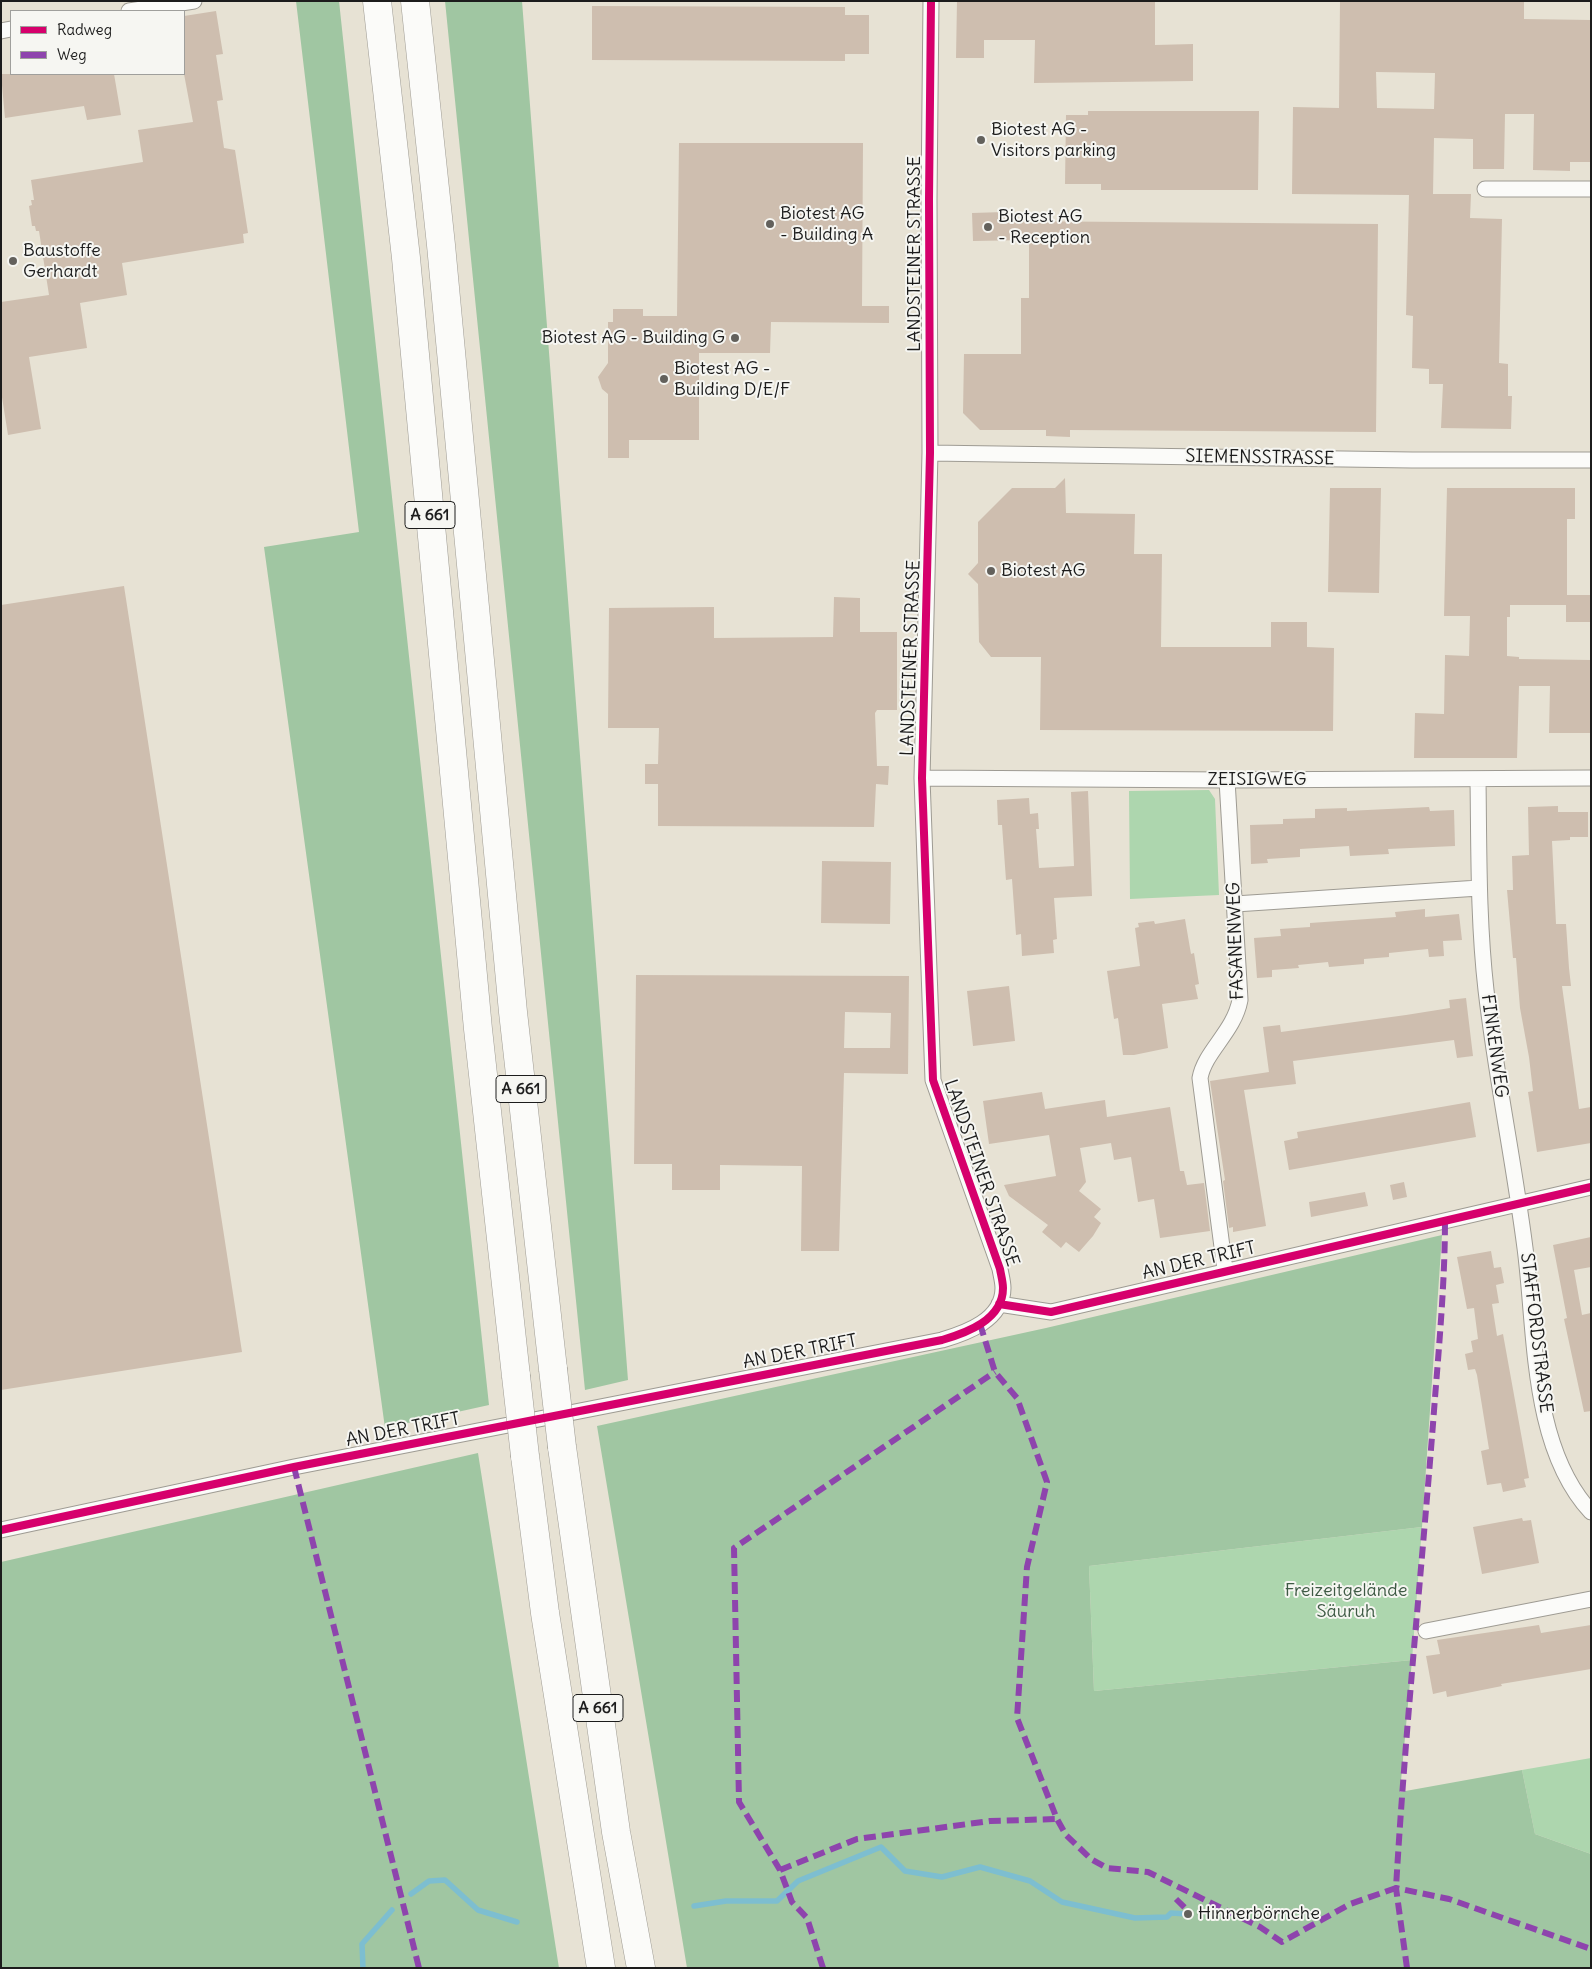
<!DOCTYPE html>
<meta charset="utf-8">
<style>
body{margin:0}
#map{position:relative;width:1592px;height:1969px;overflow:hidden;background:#e7e2d4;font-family:Delius,sans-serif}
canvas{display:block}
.frame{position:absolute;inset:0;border:2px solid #1c1c1c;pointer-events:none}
.legend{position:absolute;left:10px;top:10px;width:175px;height:65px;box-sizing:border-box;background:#f6f6f2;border:1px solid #9f9f9c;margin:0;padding:6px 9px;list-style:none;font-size:15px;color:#1c1c1c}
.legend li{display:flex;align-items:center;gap:10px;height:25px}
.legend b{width:25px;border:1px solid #9f9f9c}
</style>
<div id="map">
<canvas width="1592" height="1969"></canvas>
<div class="frame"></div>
<ul class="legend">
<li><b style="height:6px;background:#d6006c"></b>Radweg</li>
<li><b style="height:6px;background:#8e44ad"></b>Weg</li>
</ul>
</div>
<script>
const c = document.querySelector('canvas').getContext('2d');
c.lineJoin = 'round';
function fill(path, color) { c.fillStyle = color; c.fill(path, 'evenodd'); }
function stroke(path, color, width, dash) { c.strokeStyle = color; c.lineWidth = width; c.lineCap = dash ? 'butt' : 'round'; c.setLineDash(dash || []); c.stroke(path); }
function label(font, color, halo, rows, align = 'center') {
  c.font = font + ' Delius,sans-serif'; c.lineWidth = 4; c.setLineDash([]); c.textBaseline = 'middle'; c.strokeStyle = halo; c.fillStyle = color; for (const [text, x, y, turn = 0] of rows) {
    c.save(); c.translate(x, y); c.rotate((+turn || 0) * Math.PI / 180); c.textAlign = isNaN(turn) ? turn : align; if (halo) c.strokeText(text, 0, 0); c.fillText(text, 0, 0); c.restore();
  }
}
const green = new Path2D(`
 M 1209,790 L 1215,799 L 1219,895 L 1130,899 L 1129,791 Z
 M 1422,1527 L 1412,1660 L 1094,1691 L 1089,1566 Z
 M 1591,1758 L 1591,1854 L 1535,1834 L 1522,1770 Z`);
const forest = new Path2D(`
 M 296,1 L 339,1 L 489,1405 L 385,1428 L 264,547 L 359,532 Z
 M 445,1 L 522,1 L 628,1380 L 585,1390 Z
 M 1442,1235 L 1422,1527 L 1089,1566 L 1094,1691 L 1412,1660 L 1400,1792 L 1522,1770 L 1535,1834 L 1591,1854 L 1591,1968 L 687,1968 L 597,1426 L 1046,1328 Z
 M 478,1453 L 559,1968 L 1,1968 L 1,1562 Z`);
const stream = new Path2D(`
 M 411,1894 L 429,1881 L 445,1880 L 478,1910 L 517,1922
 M 694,1906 L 726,1901 L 777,1901 L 798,1881 L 881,1847 L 905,1871 L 942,1877 L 980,1867 L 1030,1881 L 1062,1902 L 1135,1918 L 1167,1917 L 1171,1913 L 1188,1914
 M 363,1968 L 362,1944 L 392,1910`);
const building = new Path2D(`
 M 957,1 L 1155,1 L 1155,45 L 1193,44 L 1193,81 L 1034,83 L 1035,40 L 984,40 L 984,58 L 956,58 Z
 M 1340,1 L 1524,1 L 1524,19 L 1591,20 L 1591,162 L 1570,162 L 1570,171 L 1533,170 L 1534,114 L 1505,114 L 1504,169 L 1473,169 L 1473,139 L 1434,138 L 1433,194 L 1471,194 L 1470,218 L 1502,219 L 1499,363 L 1508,364 L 1508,396 L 1512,396 L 1511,429 L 1441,428 L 1443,384 L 1429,384 L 1429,369 L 1412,368 L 1413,316 L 1406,315 L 1409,195 L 1292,194 L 1293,107 L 1339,108 ZM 1376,72 L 1435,73 L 1434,109 L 1377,108 Z
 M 592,6 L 845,7 L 845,15 L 869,15 L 869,54 L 845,54 L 845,61 L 592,60 Z
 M 216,11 L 223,54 L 216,55 L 223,100 L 217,101 L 224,148 L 235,150 L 248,233 L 243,234 L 244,243 L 122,263 L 127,295 L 80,303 L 87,348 L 29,357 L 41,429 L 8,435 L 1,391 L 1,302 L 49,295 L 39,231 L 36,231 L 35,226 L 32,226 L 29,206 L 32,205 L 31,200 L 34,200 L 31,180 L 143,162 L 138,130 L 193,122 L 184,74 L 184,16 Z
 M 1,74 L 114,74 L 121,115 L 87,120 L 84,106 L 5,118 Z
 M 1088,111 L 1259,111 L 1258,190 L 1101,190 L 1101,184 L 1065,184 L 1066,115 L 1088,115 Z
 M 679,143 L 863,143 L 862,306 L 889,306 L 889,323 L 771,322 L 770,353 L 699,353 L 699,440 L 629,440 L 629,458 L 608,458 L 608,394 L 602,389 L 598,377 L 608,363 L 608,322 L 613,322 L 613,309 L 643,309 L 643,316 L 677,316 Z
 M 1004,212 L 1005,221 L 1378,224 L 1376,432 L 1070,430 L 1070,437 L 1046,436 L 1046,430 L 980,430 L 963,413 L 964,354 L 1021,354 L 1021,298 L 1029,298 L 1029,240 L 973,241 L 972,213 Z
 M 1065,478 L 1066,513 L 1135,514 L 1134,554 L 1162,554 L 1161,647 L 1271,647 L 1271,622 L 1307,622 L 1307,647 L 1334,648 L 1333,731 L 1040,730 L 1041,657 L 991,657 L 979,642 L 978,584 L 968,574 L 978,563 L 978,522 L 1012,488 L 1055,488 Z
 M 1330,488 L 1381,488 L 1379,593 L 1328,592 Z
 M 1447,488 L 1575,488 L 1575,519 L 1567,519 L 1567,595 L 1591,595 L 1591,622 L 1566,622 L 1566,605 L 1510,605 L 1510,617 L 1507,617 L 1507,656 L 1519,657 L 1519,659 L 1591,660 L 1591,733 L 1549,733 L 1550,686 L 1519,686 L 1517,758 L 1414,758 L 1415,713 L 1444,714 L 1445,655 L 1469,656 L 1470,616 L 1444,616 Z
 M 124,586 L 242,1352 L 1,1390 L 1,605 Z
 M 834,597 L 860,598 L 860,632 L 897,632 L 897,710 L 877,710 L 875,713 L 877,766 L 889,766 L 888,785 L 876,784 L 874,827 L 658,826 L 658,784 L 645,784 L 645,764 L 658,764 L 659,728 L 608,728 L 609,608 L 714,607 L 714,638 L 833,637 Z
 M 1088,791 L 1092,896 L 1054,898 L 1057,939 L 1053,940 L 1054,953 L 1022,956 L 1021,934 L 1016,935 L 1012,879 L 1006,880 L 1002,825 L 998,825 L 997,800 L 1029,798 L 1030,814 L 1038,813 L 1039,829 L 1036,829 L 1039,868 L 1074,866 L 1071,792 Z
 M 1558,806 L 1558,812 L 1588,812 L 1588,837 L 1570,837 L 1570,840 L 1552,841 L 1556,924 L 1566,924 L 1569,968 L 1571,986 L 1562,986 L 1579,1109 L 1591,1107 L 1591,1143 L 1537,1152 L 1528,1092 L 1533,1091 L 1529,1057 L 1520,1008 L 1516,958 L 1513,958 L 1507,890 L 1513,890 L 1512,856 L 1529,855 L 1528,807 Z
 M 1429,807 L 1430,811 L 1454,810 L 1455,846 L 1388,849 L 1389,854 L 1350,856 L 1349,846 L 1300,849 L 1300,857 L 1267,859 L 1268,863 L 1251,864 L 1250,825 L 1283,824 L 1283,819 L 1315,818 L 1315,809 L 1347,808 L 1347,811 Z
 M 822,861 L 891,862 L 890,924 L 821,923 Z
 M 1425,909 L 1425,917 L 1459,914 L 1462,940 L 1443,941 L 1444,956 L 1429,957 L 1428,949 L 1389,953 L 1389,957 L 1364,959 L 1364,964 L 1329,967 L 1328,962 L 1298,965 L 1299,968 L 1272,970 L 1272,977 L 1257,978 L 1254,938 L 1281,936 L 1280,929 L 1310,927 L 1310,923 L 1396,917 L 1395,912 Z
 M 1185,919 L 1191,954 L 1194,953 L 1199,984 L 1195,985 L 1198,999 L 1162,1004 L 1168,1048 L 1134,1055 L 1123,1055 L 1118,1018 L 1114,1019 L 1107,971 L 1140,966 L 1135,928 L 1139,927 L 1138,923 L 1154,921 L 1155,924 Z
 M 636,975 L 909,976 L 908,1074 L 844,1073 L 839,1251 L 801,1251 L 802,1166 L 720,1165 L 720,1190 L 672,1190 L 672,1164 L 634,1164 ZM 845,1012 L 891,1013 L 890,1048 L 844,1048 Z
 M 1009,986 L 1015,1041 L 973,1046 L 967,991 Z
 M 1466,998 L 1473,1056 L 1457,1058 L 1454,1040 L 1293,1061 L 1296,1084 L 1244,1090 L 1266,1226 L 1233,1232 L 1233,1227 L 1229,1228 L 1223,1181 L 1225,1180 L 1210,1081 L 1269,1072 L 1263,1027 L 1280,1025 L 1281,1032 L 1406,1015 L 1450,1008 L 1449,1000 Z
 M 1042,1092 L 1045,1109 L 1105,1100 L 1107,1117 L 1170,1107 L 1180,1171 L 1184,1171 L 1187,1185 L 1204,1183 L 1210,1231 L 1160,1238 L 1154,1199 L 1138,1202 L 1131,1157 L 1114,1160 L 1111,1143 L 1080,1148 L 1086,1182 L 1079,1191 L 1101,1209 L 1094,1217 L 1101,1223 L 1093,1236 L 1079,1252 L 1066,1242 L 1061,1248 L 1042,1232 L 1048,1225 L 1009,1196 L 1004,1185 L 1056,1176 L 1049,1135 L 989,1144 L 983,1101 Z
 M 1470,1102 L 1476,1137 L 1289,1170 L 1284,1141 L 1298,1138 L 1297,1132 Z
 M 1404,1182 L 1407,1197 L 1393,1200 L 1390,1185 Z
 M 1365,1192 L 1368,1206 L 1311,1217 L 1309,1202 Z
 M 1591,1237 L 1591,1267 L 1574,1270 L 1582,1315 L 1591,1313 L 1591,1411 L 1584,1412 L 1564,1319 L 1567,1318 L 1553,1245 Z
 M 1491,1251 L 1494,1268 L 1501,1267 L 1504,1283 L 1496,1285 L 1499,1303 L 1492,1304 L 1497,1336 L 1503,1334 L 1529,1478 L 1524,1479 L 1526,1487 L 1503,1492 L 1501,1483 L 1487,1485 L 1481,1451 L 1489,1449 L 1477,1375 L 1475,1369 L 1468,1370 L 1465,1354 L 1473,1352 L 1471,1341 L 1478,1339 L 1474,1308 L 1467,1309 L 1457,1257 Z
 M 1522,1518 L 1523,1521 L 1531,1520 L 1539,1563 L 1482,1574 L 1473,1527 Z
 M 1539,1625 L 1541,1633 L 1591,1625 L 1591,1669 L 1501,1684 L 1502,1686 L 1447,1697 L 1446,1691 L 1433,1694 L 1426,1656 L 1440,1654 L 1437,1640 Z`);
const street = new Path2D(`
 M 129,11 L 194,1
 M 1,31 L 11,29
 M 1485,189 L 1591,189
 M 930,453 L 1412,460 L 1591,460
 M 922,778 L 1227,780 L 1591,778
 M 1478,779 C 1479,849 1478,920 1486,990 C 1496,1077 1514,1162 1525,1248 C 1536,1331 1530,1446 1591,1512
 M 1235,904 L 1479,888
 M 1225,1270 L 1200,1078 C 1205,1051 1234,1032 1240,1000 L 1227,780
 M 999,1304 L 1051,1312 L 1591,1187
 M 1,1530 L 294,1467 L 942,1340 C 966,1333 1003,1320 1003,1288 C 1003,1282 1001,1275 1000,1269 L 933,1080 L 922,778 L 930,453 L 929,199 L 931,1
 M 1426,1631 L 1591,1599`);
const highway = new Path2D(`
 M 377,1 L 406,258 L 478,1029 L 516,1376
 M 415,1 L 441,245 L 513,1012 L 553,1369
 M 562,1447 L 616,1832 L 641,1968
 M 525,1456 L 545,1613 L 601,1968`);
const highwayBridge = new Path2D(`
 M 553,1369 L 562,1447
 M 516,1376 L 525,1456`);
const quiet = new Path2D(`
 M 980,1324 L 995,1372 L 1017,1398 L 1047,1482 L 1027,1567 L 1017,1718 L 1057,1819 L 1066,1835 L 1091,1859 L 1107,1868 L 1148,1872 L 1260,1927 L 1282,1942 L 1350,1904 L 1396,1888 C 1405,1733 1421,1578 1433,1424 C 1438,1356 1445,1287 1445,1219
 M 294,1467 L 419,1968
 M 780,1870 L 857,1839 L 990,1821 L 1057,1819
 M 1176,1899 L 1189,1912
 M 823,1968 L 807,1918 L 792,1902 L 780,1870 L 739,1802 L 734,1548 L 995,1372
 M 1407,1968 L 1396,1888 L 1449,1899 L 1591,1949`);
const cycleway = new Path2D(`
 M 999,1304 L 1051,1312 L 1591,1187
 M 1,1530 L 294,1467 L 942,1340 C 966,1333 1003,1320 1003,1288 C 1003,1282 1001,1275 1000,1269 L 933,1080 L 922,778 L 930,453 L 929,199 L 931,1`);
const markers = [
 [981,140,5,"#63615c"],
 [770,224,5,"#63615c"],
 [988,227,5,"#63615c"],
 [13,261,5,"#63615c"],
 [735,338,5,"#63615c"],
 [664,379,5,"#63615c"],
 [991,571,5,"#63615c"],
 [1188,1914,5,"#63615c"]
];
const shields = [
 [430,515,50],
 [521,1089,50],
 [598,1708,50]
];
const shieldNames = [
 ["A 661",430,515],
 ["A 661",521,1089],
 ["A 661",598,1708]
];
const poiNames = [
 ["Biotest AG -",991,130],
 ["Visitors parking",991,151],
 ["Biotest AG",780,214],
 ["- Building A",780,235],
 ["Biotest AG",998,217],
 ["- Reception",998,238],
 ["Baustoffe",23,251],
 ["Gerhardt",23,272],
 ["Biotest AG - Building G",725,338,"right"],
 ["Biotest AG -",674,369],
 ["Building D/E/F",674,390],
 ["Biotest AG",1001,571],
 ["Hinnerbörnche",1198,1914]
];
const streetNames = [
 ["LANDSTEINER STRASSE",915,254,-90],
 ["SIEMENSSTRASSE",1260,458,1],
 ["LANDSTEINER STRASSE",911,658,-88],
 ["ZEISIGWEG",1257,780],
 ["FASANENWEG",1236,941,-92],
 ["FINKENWEG",1494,1046,82],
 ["LANDSTEINER STRASSE",981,1173,71],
 ["AN DER TRIFT",1199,1261,-13],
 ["STAFFORDSTRASSE",1536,1333,83],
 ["AN DER TRIFT",800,1352,-11],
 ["AN DER TRIFT",403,1430,-11]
];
const parkNames = [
 ["Freizeitgelände",1346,1591],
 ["Säuruh",1346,1612]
];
fill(green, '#add6ae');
fill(forest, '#a0c6a2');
stroke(stream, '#7dbed0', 5.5);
fill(building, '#cebeaf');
stroke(street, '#9e9b93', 17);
stroke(highway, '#9e9b93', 29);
stroke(street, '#fbfbf9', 15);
stroke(highway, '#fbfbf9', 28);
stroke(highwayBridge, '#9e9b93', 29, []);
stroke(highwayBridge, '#fbfbf9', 28);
stroke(quiet, '#8e44ad', 6, [12, 6]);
stroke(cycleway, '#d6006c', 8);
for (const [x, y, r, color] of markers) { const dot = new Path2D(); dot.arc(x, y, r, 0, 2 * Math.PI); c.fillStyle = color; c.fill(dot); stroke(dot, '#f6f6f2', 2); }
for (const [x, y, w] of shields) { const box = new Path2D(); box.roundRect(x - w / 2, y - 13.5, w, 27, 4); c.fillStyle = '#f6f6f2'; c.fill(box); stroke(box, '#1c1c1c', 1); }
label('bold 16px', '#1c1c1c', null, shieldNames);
label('18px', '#1c1c1c', '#f6f6f2', poiNames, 'left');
label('18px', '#1c1c1c', '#f6f6f2', streetNames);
label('18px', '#3e5a44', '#f6f6f2', parkNames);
</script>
